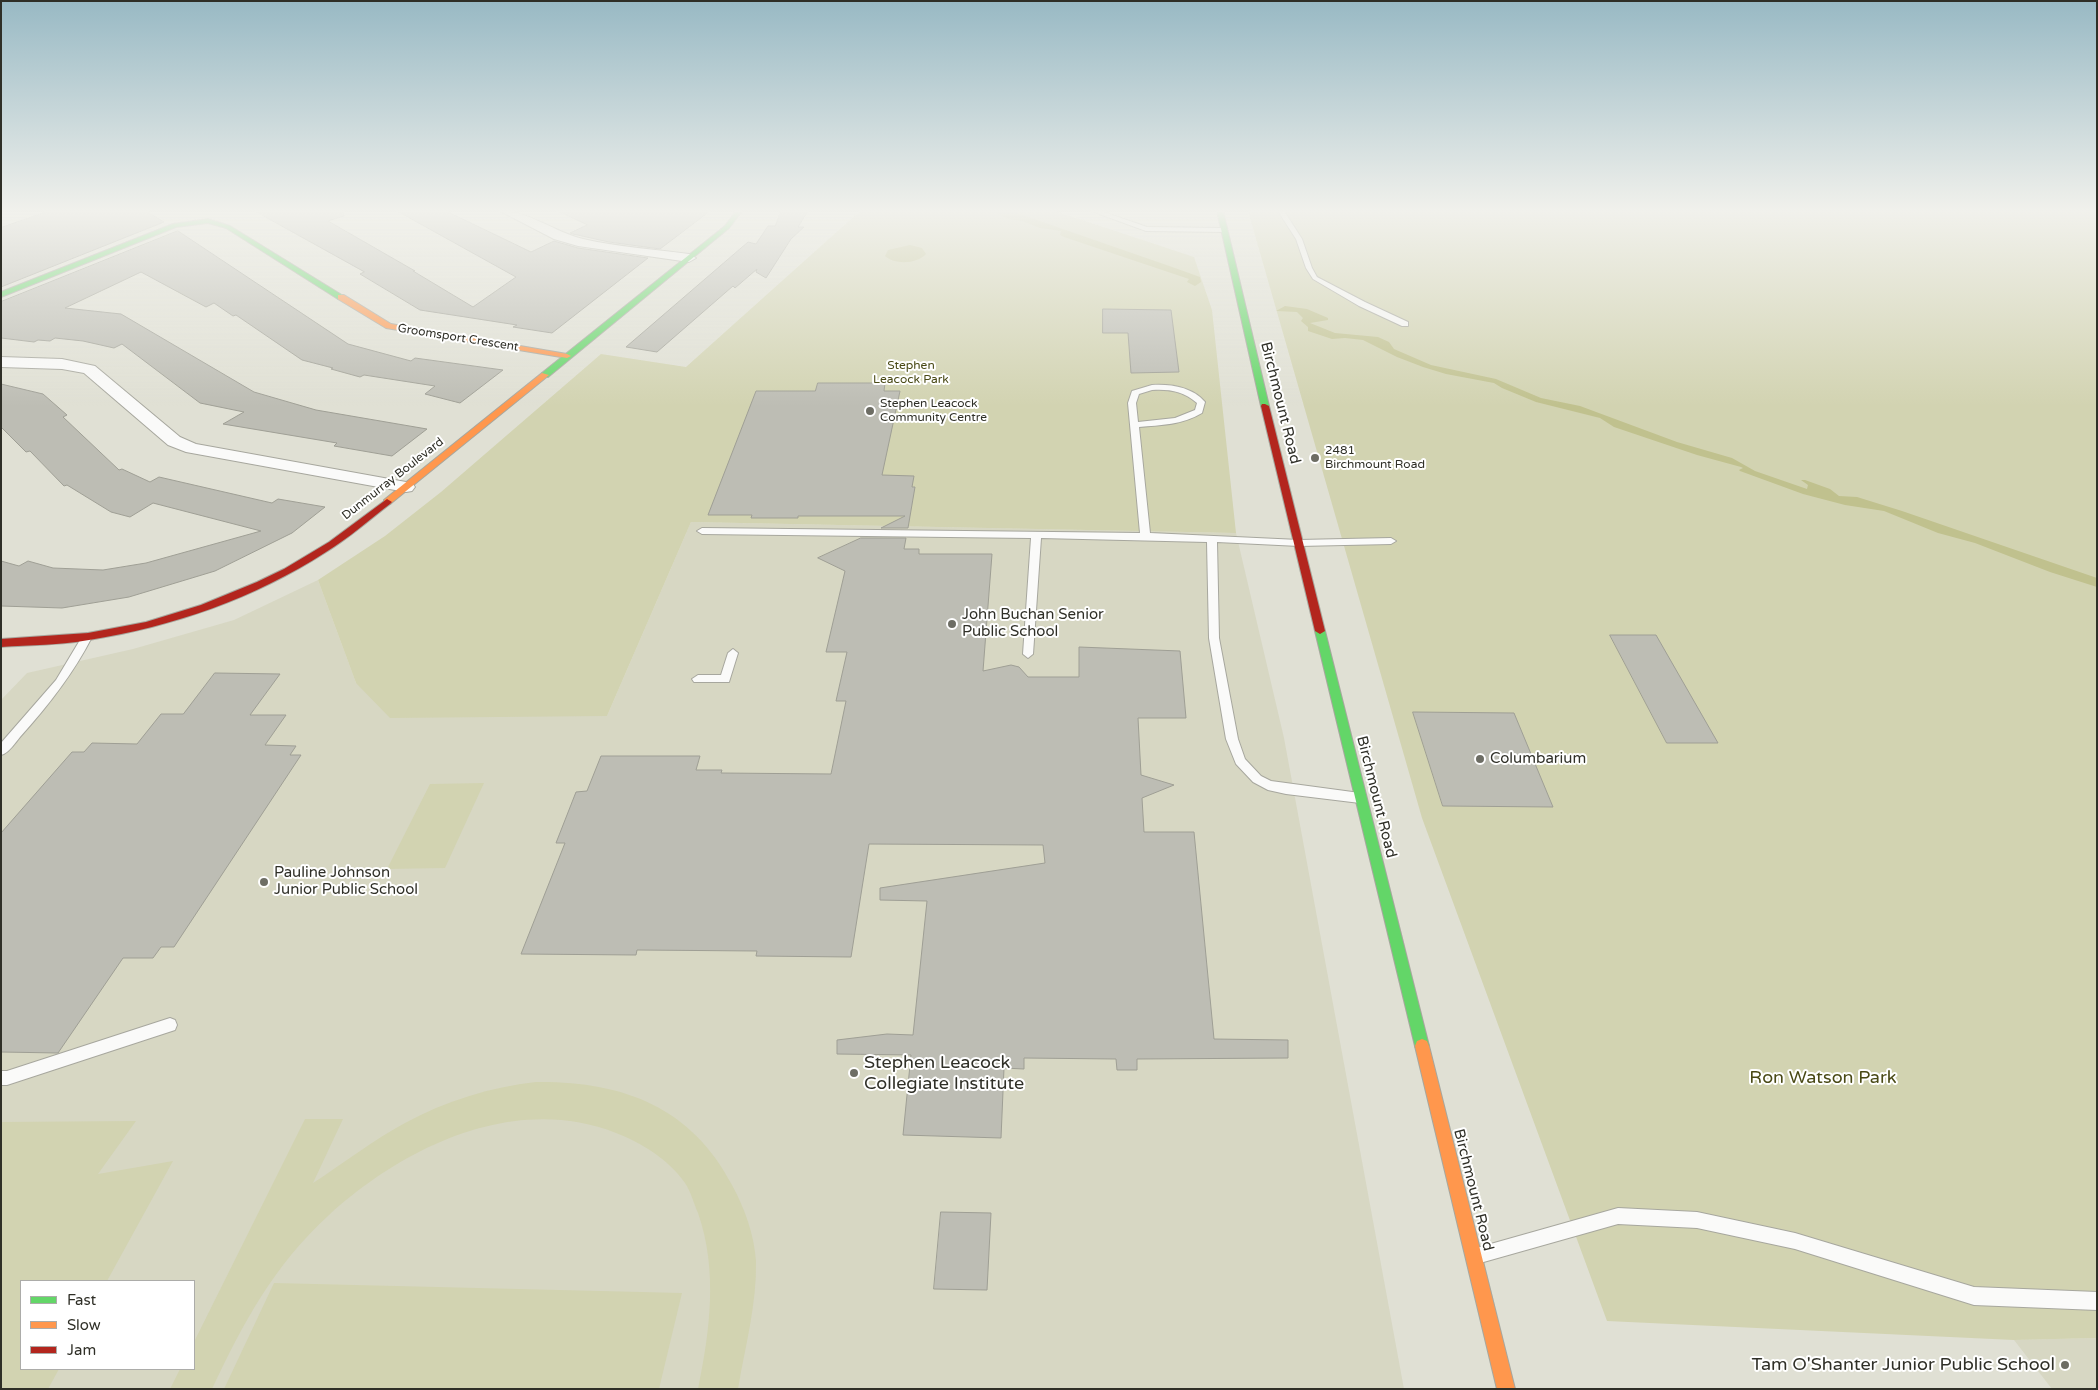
<!DOCTYPE html>
<style>
body{margin:0}
#map{position:relative;width:2098px;height:1390px;overflow:hidden;background:#e0e0d4;font-family:"Varela Round",sans-serif}
canvas{display:block}
.frame{position:absolute;inset:0;border:2px solid #2f2f27;pointer-events:none}
.legend{position:absolute;left:20px;top:1280px;width:175px;height:90px;box-sizing:border-box;background:#fff;border:1px solid #acaca9;margin:0;padding:6px 9px;list-style:none;font-size:15px;color:#2f2f27}
.legend li{display:flex;align-items:center;gap:10px;height:25px}
.legend b{width:25px;border:1px solid #acaca9}
</style>
<div id="map">
<canvas width="2098" height="1390"></canvas>
<div class="frame"></div>
<ul class="legend">
<li><b style="height:6px;background:#63d668"></b>Fast</li>
<li><b style="height:6px;background:#ff974d"></b>Slow</li>
<li><b style="height:6px;background:#b3261e"></b>Jam</li>
</ul>
</div>
<script>
const c = document.querySelector('canvas').getContext('2d');
c.lineJoin = 'round';
function fill(path, color) { c.fillStyle = color; c.fill(path, 'evenodd'); }
function stroke(path, color, width, dash) { c.strokeStyle = color; c.lineWidth = width; c.lineCap = dash ? 'butt' : 'round'; c.setLineDash(dash || []); c.stroke(path); }
function label(font, color, halo, rows, align = 'center') {
  c.font = font + ' "Varela Round",sans-serif'; c.lineWidth = 4; c.setLineDash([]); c.textBaseline = 'middle'; c.strokeStyle = halo; c.fillStyle = color; for (const [text, x, y, turn = 0] of rows) {
    c.save(); c.translate(x, y); c.rotate((+turn || 0) * Math.PI / 180); c.textAlign = isNaN(turn) ? turn : align; if (halo) c.strokeText(text, 0, 0); c.fillText(text, 0, 0); c.restore();
  }
}
const built = new Path2D(`
 M 691,522 L 1236,533 L 1284,738 L 1404,1389 L 1,1389 L 1,700 L 27,673 L 133,649 L 234,620 L 318,580 L 356,683 L 607,716 ZM 21,1281 L 194,1281 L 194,1369 L 21,1369 Z
 M 2097,1338 L 2097,1389 L 2052,1389 L 2014,1340 Z`);
const green = new Path2D(`
 M 860,211 L 1055,211 L 1194,257 L 1212,310 L 1236,533 L 691,522 L 607,716 L 390,718 L 356,683 L 318,580 L 385,536 L 441,492 L 601,354 L 686,367 Z
 M 1248,211 L 2097,211 L 2097,1338 L 2014,1340 L 1607,1321 L 1422,818 Z
 M 484,783 L 445,868 L 387,869 L 430,784 Z
 M 536,1082 C 621,1081 691,1106 732,1185 C 745,1209 754,1234 756,1261 C 757,1304 745,1347 738,1389 L 698,1389 C 710,1331 718,1270 698,1213 C 694,1204 691,1192 685,1183 C 668,1159 642,1143 616,1133 C 514,1093 404,1147 329,1215 C 274,1265 243,1323 212,1389 L 170,1389 L 180,1369 L 194,1369 L 194,1342 L 305,1119 L 343,1119 L 313,1183 C 344,1163 373,1140 405,1123 C 445,1101 491,1087 536,1082 Z
 M 136,1121 L 98,1174 L 173,1161 L 107,1281 L 21,1281 L 21,1369 L 59,1369 L 48,1389 L 1,1389 L 1,1122 Z
 M 274,1283 L 682,1293 L 659,1389 L 224,1389 Z`);
const water = new Path2D(`
 M 991,211 L 1011,211 L 1175,268 L 1200,277 L 1201,282 L 1195,286 L 1187,282 L 1189,279 L 1064,237 L 1060,235 L 1061,231 L 1040,228 L 1022,221 L 1009,219 Z
 M 910,245 L 922,248 L 926,254 C 917,264 895,265 885,256 L 888,250 Z
 M 1285,306 L 1307,309 L 1328,318 L 1328,320 L 1310,323 L 1335,333 L 1378,337 L 1389,342 L 1394,349 L 1431,365 L 1496,379 L 1541,398 L 1580,406 L 1677,442 L 1732,458 L 1755,471 L 1807,489 L 1808,485 L 1801,480 L 1805,480 L 1830,489 L 1839,496 L 1857,497 L 1902,511 L 2097,578 L 2097,587 L 2050,572 L 1975,543 L 1938,533 L 1884,511 L 1845,505 L 1803,494 L 1740,471 L 1739,470 L 1743,468 L 1741,467 L 1697,455 L 1614,427 L 1600,418 L 1536,402 L 1502,388 L 1494,383 L 1446,374 L 1423,367 L 1397,357 L 1363,340 L 1345,338 L 1332,339 L 1308,331 L 1308,327 L 1301,321 L 1303,318 L 1297,312 L 1276,311 Z`);
const building = new Path2D(`
 M 49,211 L 146,211 L 164,222 L 1,287 L 1,228 Z
 M 255,211 L 343,211 L 344,216 L 328,221 L 415,271 L 413,271 L 473,307 L 516,277 L 397,211 L 446,211 L 531,252 L 554,241 L 578,248 L 648,258 L 552,333 L 513,327 L 517,325 L 420,310 L 360,274 L 364,272 Z
 M 558,211 L 710,211 L 660,249 L 609,242 L 573,234 L 570,233 L 587,225 Z
 M 781,211 L 808,211 L 798,227 L 804,227 L 791,239 L 766,278 L 756,272 L 757,269 L 735,288 L 733,286 L 657,352 L 626,347 L 748,242 L 756,244 L 768,226 L 775,226 Z
 M 178,231 L 348,344 L 411,361 L 415,358 L 503,370 L 460,403 L 425,394 L 435,386 L 364,375 L 360,377 L 331,369 L 333,368 L 302,360 L 236,315 L 233,316 L 214,303 L 206,307 L 141,272 L 65,308 L 121,314 L 254,392 L 316,410 L 427,429 L 392,456 L 334,446 L 337,443 L 223,424 L 244,412 L 200,403 L 122,344 L 114,348 L 83,341 L 55,338 L 50,341 L 38,340 L 34,342 L 1,338 L 1,302 Z
 M 1103,309 L 1171,310 L 1179,372 L 1131,373 L 1128,333 L 1103,333 Z
 M 818,383 L 885,383 L 884,391 L 900,391 L 882,475 L 914,476 L 912,487 L 915,487 L 908,528 L 881,528 L 905,516 L 798,516 L 798,518 L 751,518 L 752,515 L 708,515 L 756,391 L 815,391 Z
 M 1,384 L 43,394 L 67,415 L 63,417 L 119,470 L 122,469 L 150,482 L 159,477 L 272,503 L 278,499 L 325,507 L 292,533 L 215,571 L 129,597 L 62,608 L 1,606 L 1,561 L 19,566 L 28,561 L 53,568 L 103,570 L 146,563 L 261,531 L 153,503 L 130,517 L 111,512 L 67,485 L 64,486 L 30,451 L 26,452 L 1,427 Z
 M 861,538 L 906,538 L 904,549 L 919,549 L 919,554 L 992,554 L 983,671 L 1011,665 L 1019,667 L 1028,677 L 1079,677 L 1079,647 L 1180,651 L 1186,718 L 1138,718 L 1141,775 L 1174,785 L 1142,798 L 1144,832 L 1194,832 L 1214,1039 L 1288,1040 L 1288,1058 L 1137,1059 L 1137,1070 L 1117,1070 L 1116,1059 L 1024,1058 L 1024,1069 L 1004,1068 L 1001,1138 L 903,1135 L 911,1055 L 837,1054 L 837,1040 L 887,1034 L 913,1035 L 927,901 L 880,900 L 880,888 L 1045,863 L 1043,845 L 869,844 L 851,957 L 756,956 L 757,951 L 637,950 L 636,955 L 521,954 L 565,843 L 556,843 L 576,792 L 587,791 L 601,756 L 700,756 L 696,770 L 722,770 L 721,773 L 831,774 L 846,701 L 836,701 L 847,652 L 826,652 L 845,571 L 818,558 Z
 M 1610,635 L 1656,635 L 1718,743 L 1667,743 Z
 M 215,673 L 280,674 L 250,715 L 286,715 L 265,745 L 296,746 L 290,755 L 301,755 L 174,947 L 161,947 L 153,958 L 123,958 L 58,1053 L 1,1052 L 1,833 L 72,752 L 84,752 L 92,743 L 137,744 L 161,714 L 183,714 Z
 M 1413,712 L 1514,713 L 1553,807 L 1443,806 Z
 M 941,1212 L 991,1213 L 987,1290 L 934,1289 Z`);
const lane = new Path2D(`
 M 1091,211 L 1101,211 L 1147,227 L 1224,228 L 1227,230 L 1224,232 L 1146,231 Z
 M 1278,211 L 1284,211 L 1302,239 L 1312,268 L 1317,277 L 1365,302 L 1408,322 L 1408,326 L 1402,326 L 1359,306 L 1313,279 L 1306,268 L 1296,239 Z
 M 1152,385 C 1171,384 1192,387 1205,402 L 1202,413 C 1182,425 1161,425 1139,427 L 1150,533 L 1299,540 L 1391,538 L 1396,541 L 1391,544 L 1299,546 L 1217,542 L 1219,638 L 1238,739 L 1245,759 L 1261,776 L 1271,781 L 1360,793 L 1364,795 L 1366,798 L 1364,801 L 1360,803 L 1286,794 L 1268,790 L 1253,782 L 1236,764 L 1226,739 L 1209,638 L 1207,542 L 1041,538 L 1033,654 L 1028,658 L 1023,654 L 1031,538 L 702,534 L 697,531 L 702,528 L 1140,533 L 1128,403 L 1132,391 ZM 1152,390 C 1169,389 1183,391 1197,403 L 1195,410 L 1175,418 L 1138,422 L 1136,403 L 1139,394 Z
 M 87,633 L 92,637 C 73,674 48,706 20,737 C 15,743 9,753 1,755 L 1,743 L 56,680 L 83,635 Z
 M 733,649 L 738,653 L 729,682 L 694,682 L 692,679 L 698,675 L 721,675 L 728,653 Z
 M 170,1018 L 175,1020 L 177,1025 L 175,1030 L 7,1085 L 1,1085 L 1,1071 L 7,1071 Z
 M 1618,1208 L 1697,1212 L 1795,1233 L 1974,1287 L 2097,1292 L 2097,1310 L 1974,1305 L 1795,1249 L 1697,1228 L 1618,1224 L 1480,1263 L 1474,1261 L 1472,1255 L 1474,1249 L 1480,1247 Z`);
const street = new Path2D(`
 M 500,211 C 530,211 554,232 583,239 C 617,247 654,249 689,254 L 696,258 L 689,262 L 578,246 L 554,239 Z
 M 1,357 L 62,359 L 95,366 L 180,437 L 196,444 L 406,482 L 412,483 L 415,487 L 412,491 L 406,492 L 186,452 L 168,445 L 84,373 L 62,369 L 1,367 Z`);
const fast = new Path2D(`
 M 736,211 L 742,211 L 729,228 L 548,377 L 542,377 L 542,373 L 725,226 Z
 M 1217,211 L 1223,211 L 1269,406 L 1268,408 L 1265,408 L 1261,406 Z
 M 208,219 L 230,226 L 345,297 L 338,299 L 226,228 L 208,223 L 176,227 L 1,297 L 1,292 L 173,224 Z
 M 1320,628 L 1325,631 L 1429,1046 L 1427,1051 L 1422,1053 L 1417,1051 L 1415,1046 L 1315,631 Z`);
const slow = new Path2D(`
 M 338,295 L 344,295 L 391,324 L 567,354 L 571,356 L 567,358 L 386,328 L 338,299 Z
 M 542,373 L 549,375 L 390,504 L 384,504 L 384,500 Z
 M 1422,1039 L 1427,1041 L 1429,1046 L 1515,1389 L 1497,1389 L 1415,1046 L 1417,1041 Z`);
const jam = new Path2D(`
 M 1262,404 L 1265,404 L 1269,406 L 1325,631 L 1320,634 L 1315,631 L 1261,406 Z
 M 387,499 L 392,502 L 390,504 C 369,520 349,538 326,552 C 255,598 172,627 89,640 C 60,645 30,645 1,647 L 1,639 L 88,633 L 146,622 L 201,605 L 257,582 L 284,569 L 329,542 Z`);
const markers = [
 [870,411,5,"#6d6d64"],
 [1315,458,5,"#6d6d64"],
 [952,624,5,"#6d6d64"],
 [1480,759,5,"#6d6d64"],
 [264,882,5,"#6d6d64"],
 [854,1073,5,"#6d6d64"],
 [2065,1365,5,"#6d6d64"]
];
const farStreetnames = [
 ["Groomsport Crescent",458,338,9],
 ["Dunmurray Boulevard",393,479,-38]
];
const farParknames = [
 ["Stephen",911,366],
 ["Leacock Park",911,380]
];
const farPoinames = [
 ["Stephen Leacock",880,404],
 ["Community Centre",880,418],
 ["2481",1325,451],
 ["Birchmount Road",1325,465]
];
const streetNames = [
 ["Birchmount Road",1280,403,76],
 ["Birchmount Road",1376,797,76],
 ["Birchmount Road",1473,1190,76]
];
const poiNames = [
 ["John Buchan Senior",962,615],
 ["Public School",962,632],
 ["Columbarium",1490,759],
 ["Pauline Johnson",274,873],
 ["Junior Public School",274,890]
];
const nearPoinames = [
 ["Stephen Leacock",864,1063],
 ["Collegiate Institute",864,1084],
 ["Tam O'Shanter Junior Public School",2055,1365,"right"]
];
const nearParknames = [
 ["Ron Watson Park",1823,1078]
];
fill(built, '#d7d7c3');
fill(green, '#d2d3b1');
fill(water, '#c0c18e');
fill(building, '#bdbdb4');
stroke(building, '#9f9f95', 1);
stroke(lane, '#a7a79e', 2);
stroke(street, '#a7a79e', 2);
stroke(fast, '#a7a79e', 2);
stroke(slow, '#a7a79e', 2);
stroke(jam, '#a7a79e', 2);
fill(lane, '#fafaf9');
fill(street, '#fafaf9');
fill(fast, '#63d668');
fill(slow, '#ff974d');
fill(jam, '#b3261e');
const sky = c.createLinearGradient(0, 0, 0, 406);
sky.addColorStop(0, '#98b9c4');
sky.addColorStop(0.52, '#f1f1ec');
sky.addColorStop(1, '#f1f1ec00');
c.fillStyle = sky;
c.fillRect(0, 0, 2098, 406);
for (const [x, y, r, color] of markers) { const dot = new Path2D(); dot.arc(x, y, r, 0, 2 * Math.PI); c.fillStyle = color; c.fill(dot); stroke(dot, '#fff', 2); }
label('12px', '#2f2f27', '#fff', farStreetnames);
label('12px', '#494915', '#fff', farParknames);
label('12px', '#2f2f27', '#fff', farPoinames, 'left');
label('15px', '#2f2f27', '#fff', streetNames);
label('15px', '#2f2f27', '#fff', poiNames, 'left');
label('18px', '#2f2f27', '#fff', nearPoinames, 'left');
label('18px', '#494915', '#fff', nearParknames);
</script>
